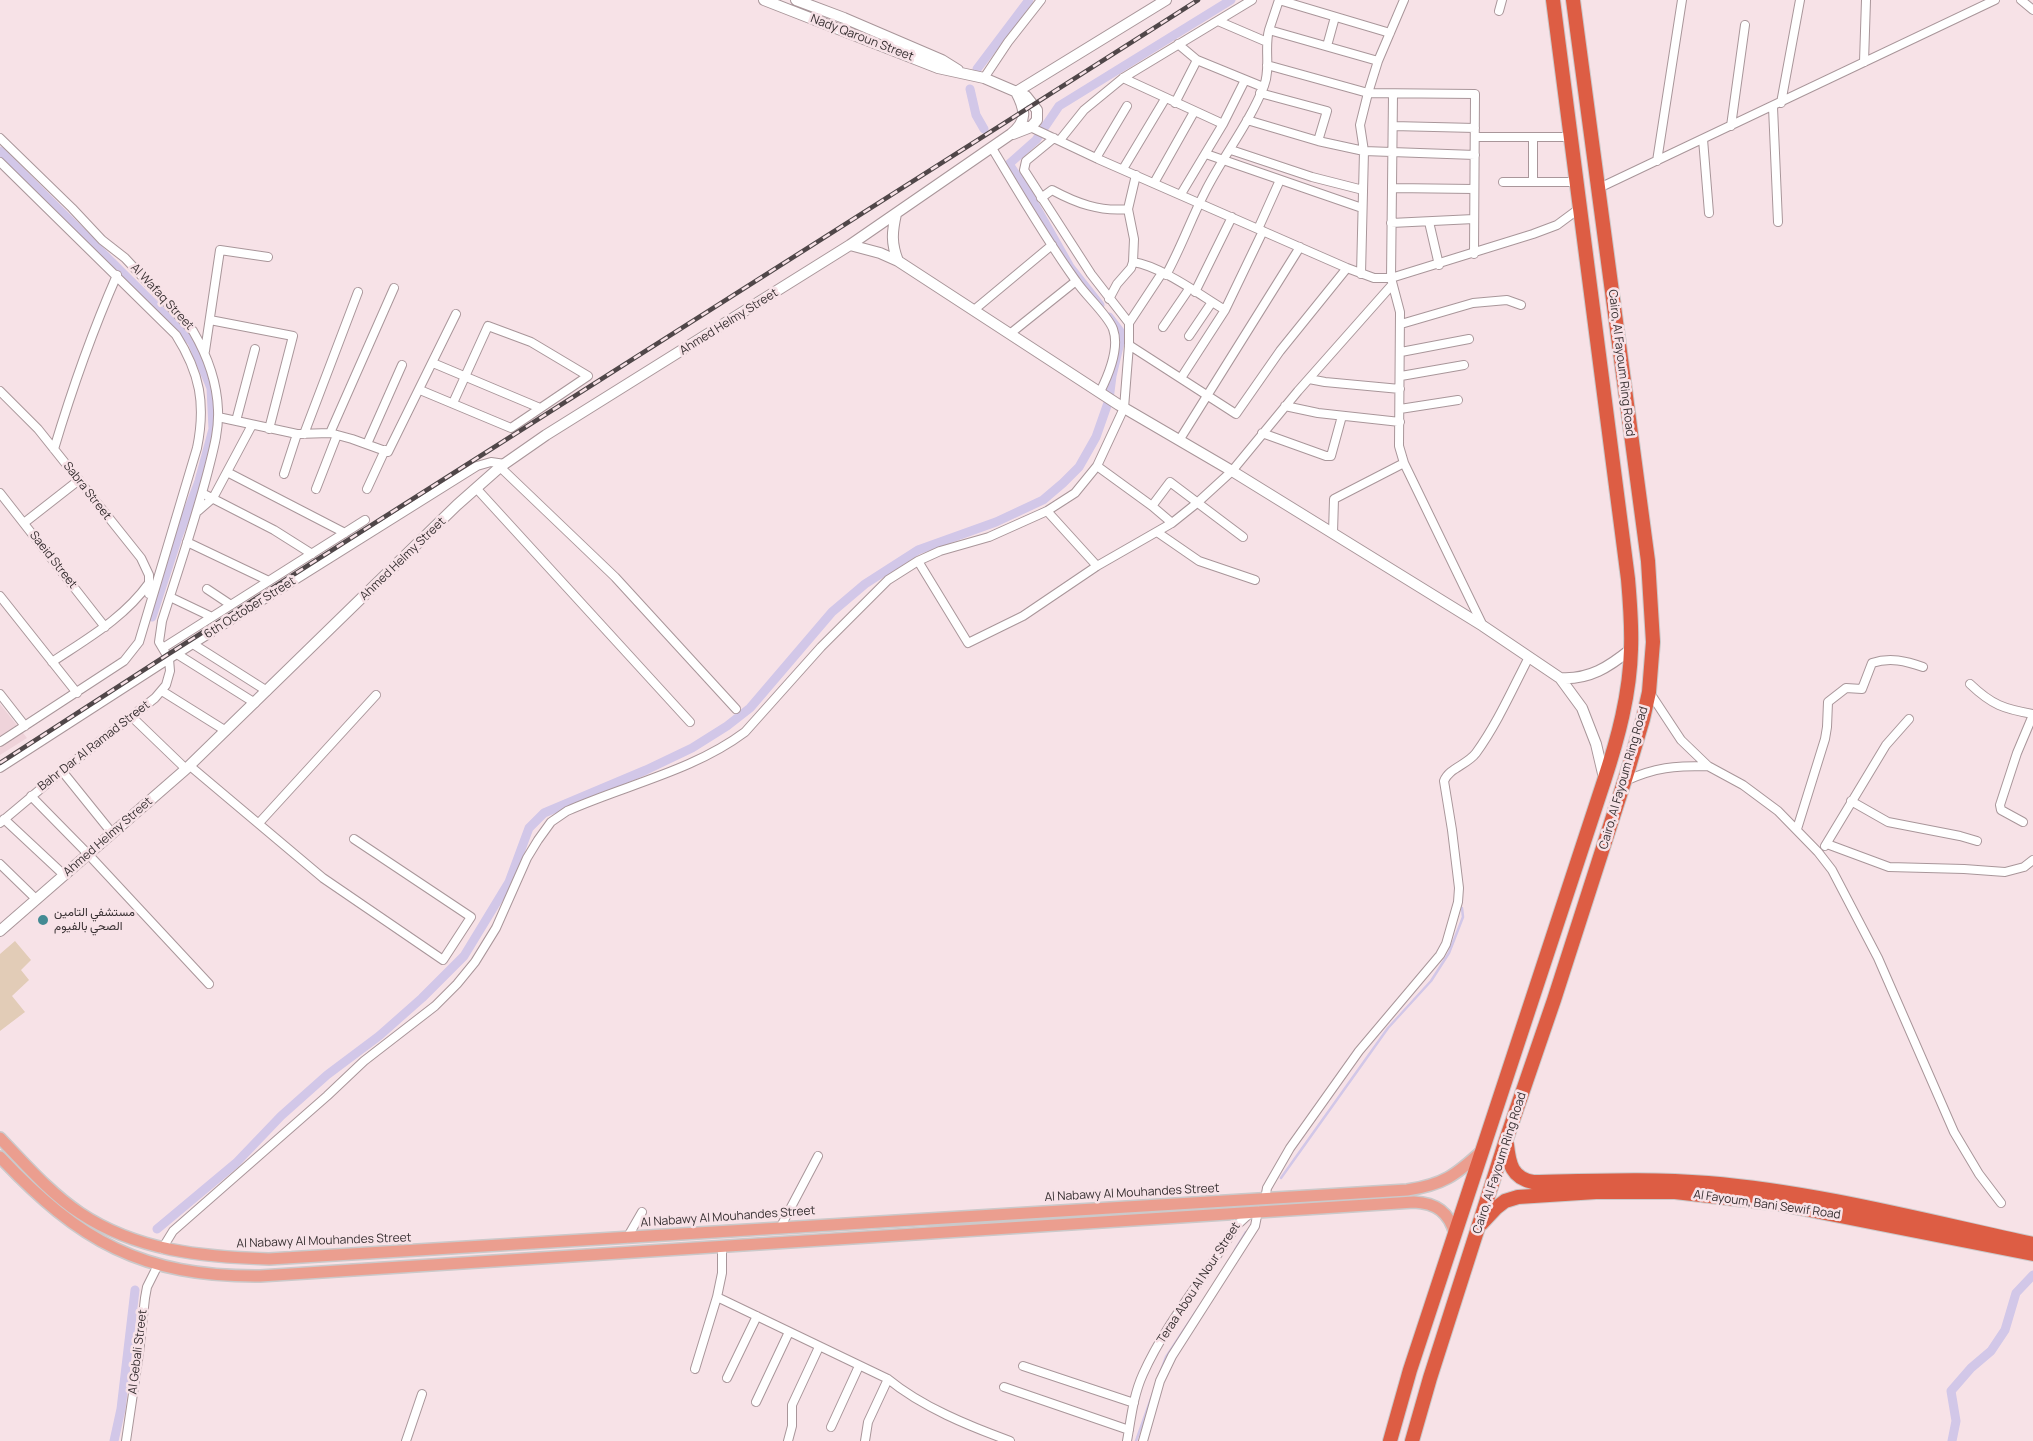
<!DOCTYPE html>
<meta charset="utf-8">
<style>
body{margin:0}
canvas{display:block;background:#f7e2e7}
</style>
<canvas width="2033" height="1441"></canvas>
<script>
const c = document.querySelector('canvas').getContext('2d');
c.lineJoin = 'round';
function fill(path, color) { c.fillStyle = color; c.fill(path, 'evenodd'); }
function stroke(path, color, width, dash) { c.strokeStyle = color; c.lineWidth = width; c.lineCap = dash ? 'butt' : 'round'; c.setLineDash(dash || []); c.stroke(path); }
function label(font, color, halo, rows, align = 'center') {
  c.font = font + ' Manrope,Vazirmatn,sans-serif'; c.lineWidth = 5; c.setLineDash([]); c.textBaseline = 'middle'; c.strokeStyle = halo; c.fillStyle = color; for (const [text, x, y, turn = 0] of rows) {
    c.save(); c.translate(x, y); c.rotate((+turn || 0) * Math.PI / 180); c.textAlign = isNaN(turn) ? turn : align; if (halo) c.strokeText(text, 0, 0); c.fillText(text, 0, 0); c.restore();
  }
}
const built = new Path2D(`
 M 0,704 L 27,738 L 0,755 Z`);
const green = new Path2D(`
 M 15,941 L 31,960 L 21,970 L 29,980 L 12,996 L 25,1012 L 0,1031 L 0,954 Z`);
const stream = new Path2D(`
 M 1281,1178 L 1388,1028 L 1431,981 L 1449,953 L 1463,917 L 1462,908
 M 1235,1250 L 1246,1232
 M 1159,1376 L 1166,1357 L 1199,1307
 M 1136,1441 L 1153,1393`);
const canal = new Path2D(`
 M 977,69 L 1029,0
 M 970,89 L 976,115 L 984,129
 M 0,151 L 192,342 L 211,388 L 213,429 L 199,481 L 178,537 L 152,617
 M 1100,305 L 1070,267 L 1027,191 L 1009,164 L 1036,140 L 1059,106 L 1231,0
 M 157,1229 L 236,1163 L 281,1116 L 327,1075 L 379,1036 L 422,998 L 464,956 L 509,882 L 529,828 L 544,813 L 646,770 L 692,748 L 727,726 L 750,708 L 832,612 L 865,584 L 918,550 L 996,522 L 1043,500 L 1063,483 L 1079,467 L 1096,437 L 1109,400 L 1112,376 L 1122,334 L 1109,317
 M 114,1441 L 121,1409 L 135,1290
 M 1952,1441 L 1956,1421 L 1951,1391 L 1971,1368 L 1991,1351 L 2005,1330 L 2016,1293 L 2033,1275`);
const street = new Path2D(`
 M 1279,0 L 1390,33
 M 2021,0 L 2033,10
 M 1499,11 L 1502,0
 M 1218,21 L 1267,42
 M 1269,30 L 1279,0
 M 1178,44 L 1197,60 L 1263,87
 M 1327,46 L 1335,17
 M 1864,62 L 1866,0
 M 1267,65 L 1368,93 L 1378,61 L 1404,0
 M 984,78 L 1008,42 L 1041,0
 M 1123,78 L 1223,124
 M 1260,93 L 1327,111 L 1318,141
 M 1393,94 L 1391,278 L 1400,312 L 1399,446 L 1404,463 L 1483,626
 M 1175,103 L 1197,60
 M 1781,103 L 1800,0
 M 1773,107 L 1778,222
 M 1247,120 L 1318,141 L 1364,151 L 1475,155
 M 1028,126 L 1098,159 L 1347,268 L 1374,278 L 1391,278 L 1533,234 L 1557,225 L 1580,208
 M 1393,126 L 1475,128
 M 1731,126 L 1745,25
 M 1475,137 L 1571,137
 M 1533,137 L 1533,182
 M 0,138 L 72,208 L 102,240 L 125,258 L 193,331 C 207,355 217,382 218,410 C 219,431 213,451 208,471 C 195,521 178,571 162,621 L 159,642 L 169,659 L 170,671 L 166,685 L 155,698 L 62,771 L 0,823
 M 1054,138 L 1026,161 L 1024,170 L 1091,274 L 1129,323 L 1129,345 L 1124,408 L 1097,466
 M 1703,139 L 1709,213
 M 1060,140 L 1084,110 L 1123,78 L 1252,0
 M 992,148 C 1019,193 1045,238 1076,281 C 1085,295 1108,315 1113,329 C 1120,348 1108,376 1100,392
 M 1231,150 L 1312,177 L 1363,190
 M 1206,154 L 1362,208
 M 1096,158 L 1127,106
 M 1657,161 L 1682,0
 M 0,162 L 176,335 C 200,373 206,404 197,448 L 139,642 L 124,661 L 0,742
 M 1123,169 L 1165,99
 M 1503,182 L 1577,182
 M 1154,183 L 1194,112
 M 1392,188 L 1474,189
 M 1599,188 L 1995,0
 M 1181,194 L 1223,124 L 1245,80
 M 1041,198 L 1052,190 C 1076,203 1100,212 1128,209 L 1136,175
 M 1128,209 L 1134,239 L 1133,262
 M 1429,222 L 1439,265
 M 1391,223 L 1474,219
 M 1258,229 L 1280,180
 M 1361,274 L 1364,151 L 1360,125 L 1368,93 L 1475,94 L 1474,254
 M 1166,275 C 1181,248 1191,219 1205,192 C 1223,156 1249,124 1264,86 C 1271,68 1264,48 1269,30 L 1378,61
 M 1195,292 L 1232,217
 M 1109,299 L 1117,284 L 1131,268 L 1133,262 C 1161,266 1200,295 1225,310
 M 974,310 L 1052,245
 M 210,320 L 293,336 L 269,429
 M 1129,323 L 1162,273
 M 1401,324 L 1473,303 L 1507,300 L 1521,305
 M 1163,327 L 1189,289
 M 1011,333 L 1076,281
 M 1189,336 L 1212,302
 M 1129,345 L 1236,414 L 1280,351 L 1347,268
 M 205,351 L 220,250 L 268,257
 M 1401,352 L 1469,339
 M 433,363 L 540,408
 M 1401,376 L 1464,365
 M 1181,378 L 1225,310 L 1263,231
 M 1309,379 L 1325,382 L 1400,389
 M 420,390 L 511,428 L 588,376 L 531,342 L 488,326 L 453,403
 M 0,391 L 38,429 L 141,558 L 149,575 L 149,594
 M 1285,406 L 1318,413 L 1400,422
 M 1400,409 L 1458,400
 M 218,417 L 297,434 L 330,433 L 394,288
 M 236,421 L 255,349
 M 330,433 L 352,439 L 388,452 L 456,314
 M 1262,433 L 1326,456 L 1331,456 L 1342,416
 M 304,434 L 358,292
 M 1180,439 L 1300,247
 M 367,444 L 402,365
 M 54,449 C 72,389 92,332 117,275
 M 500,467 L 615,577 L 736,709
 M 227,472 L 345,533
 M 284,474 L 297,434
 M 476,488 L 690,722
 M 316,489 L 337,435
 M 367,489 L 385,450
 M 0,493 L 105,627
 M 202,493 L 274,530 L 312,554
 M 1152,506 L 1170,482 L 1243,537
 M 198,511 L 213,498 L 252,425
 M 1047,511 L 1097,566
 M 24,523 L 79,480
 M 1157,532 L 1199,561 L 1255,580
 M 1333,533 L 1334,499 L 1404,463
 M 187,542 L 269,581
 M 918,561 L 968,643 L 1023,616 L 1097,566 L 1172,523
 M 207,589 L 231,605
 M 0,596 L 77,693
 M 170,597 L 212,617
 M 193,644 L 267,691
 M 163,648 L 365,520
 M 177,654 L 255,703
 M 52,662 C 88,638 124,618 149,583
 M 1970,684 C 1992,705 2004,709 2033,714
 M 162,691 L 226,731
 M 1650,693 L 1681,740 L 1708,766 L 1743,785 L 1778,811 L 1818,852 L 1832,870 L 1878,958 L 1954,1132 L 1979,1174 L 2001,1203
 M 0,694 L 25,726
 M 132,717 L 186,769
 M 190,766 L 323,878 L 443,960 L 471,917 L 354,839
 M 0,768 L 169,659 L 477,466 L 491,462 L 505,464
 M 62,771 L 112,833
 M 1625,781 C 1656,767 1674,766 1708,766
 M 31,796 L 88,854 L 209,984
 M 1851,801 L 1888,822 L 1960,836 L 1977,841
 M 4,819 L 64,875
 M 2023,822 L 2001,810 L 2000,805 L 2017,753 L 2033,715
 M 259,823 L 376,695
 M 1797,829 L 1825,739 L 1827,727 L 1828,702 L 1846,688 L 1862,689 L 1872,663 C 1890,657 1906,661 1923,667
 M 1827,844 L 1889,867 L 1964,869 L 2005,872 L 2024,867 L 2033,860
 M 1825,846 L 1886,745 L 1909,719
 M 0,864 L 36,899
 M 1265,1199 L 1267,1188 L 1290,1148 L 1359,1051 L 1440,955 L 1446,944 L 1458,902 L 1459,888 L 1452,830 L 1444,781 C 1449,768 1467,765 1476,753 C 1497,724 1512,690 1529,657
 M 780,1228 L 818,1156
 M 627,1238 L 642,1212
 M 722,1245 L 722,1273 L 717,1297 L 888,1379 C 922,1407 969,1426 1010,1441
 M 162,1249 L 173,1231 L 327,1096 L 364,1061 L 435,1006 L 457,984 L 475,962 L 496,928 L 527,858 L 538,840 L 551,822 L 567,811 C 625,785 693,771 745,732 L 821,647 L 888,580 L 918,561 L 940,551 L 989,537 L 1047,511 L 1075,493 L 1097,466 L 1152,506 L 1172,523 L 1197,503 L 1232,471 L 1298,391 L 1391,286
 M 1023,1366 L 1134,1403
 M 695,1369 L 717,1297
 M 727,1378 L 757,1316
 M 1004,1387 L 1129,1430
 M 756,1402 L 789,1332
 M 831,1427 L 859,1366
 M 126,1441 L 139,1353 L 145,1298 L 147,1287 L 158,1265
 M 406,1441 L 422,1394
 M 788,1441 L 792,1426 L 792,1405 L 819,1347
 M 865,1441 L 868,1422 L 888,1379
 M 1127,1441 C 1131,1419 1133,1396 1143,1374 C 1167,1321 1206,1276 1236,1226 L 1248,1215 L 1258,1211 L 1255,1226 L 1172,1356 L 1160,1381 L 1143,1441`);
const secondary = new Path2D(`
 M 764,0 L 938,68 L 984,78 L 1026,96 L 1037,110 L 1037,120 L 1031,127 L 1013,134
 M 796,0 L 844,18 L 942,60 L 958,70
 M 1016,92 L 1166,0
 M 896,214 C 892,232 891,243 898,261
 M 850,245 L 880,253 L 898,261 L 1119,405 L 1232,471 L 1483,626 L 1560,678 L 1582,708 L 1596,744 L 1604,778
 M 1560,678 C 1589,680 1609,667 1631,649
 M 0,931 L 186,769 L 457,505 L 500,467 L 546,435 L 850,245 L 1011,134 C 1028,121 1025,109 1016,92`);
const primary = new Path2D(`
 M 0,1138 C 25,1164 50,1193 80,1213 C 137,1251 203,1257 269,1259 L 1407,1190 C 1443,1185 1456,1175 1482,1151
 M 0,1157 C 79,1241 142,1277 260,1276 L 1414,1202 C 1436,1203 1449,1212 1455,1234`);
const highway = new Path2D(`
 M 1507,1145 C 1509,1164 1512,1178 1533,1182 C 1591,1181 1649,1178 1708,1183 C 1817,1192 1926,1221 2033,1244
 M 1481,1224 L 1496,1208 L 1505,1201 L 1518,1197 L 1596,1192 L 1675,1192 L 1779,1204 L 2033,1254
 M 1390,1441 L 1410,1370 L 1604,781 C 1618,738 1630,694 1631,649 C 1632,625 1630,602 1628,579 L 1553,0
 M 1412,1441 L 1430,1378 L 1506,1140 L 1554,1000 L 1628,770 L 1643,719 L 1649,692 L 1653,642 L 1648,561 L 1573,0`);
const rail = new Path2D(`
 M 0,763 L 167,655 L 1198,0`);
const markers = [
 [43,920,6,"#438a93"]
];
const streetNames = [
 ["Nady Qaroun Street",862,38,21],
 ["Al Wafaq Street",162,297,47],
 ["Ahmed Helmy Street",729,322,-32],
 ["Cairo, Al Fayoum Ring Road",1621,363,83],
 ["Sabra Street",87,491,52],
 ["Ahmed Helmy Street",403,559,-44],
 ["Saeid Street",53,560,52],
 ["6th October Street",250,608,-32],
 ["Bahr Dar Al Ramad Street",94,746,-38],
 ["Cairo, Al Fayoum Ring Road",1624,778,-74],
 ["Ahmed Helmy Street",108,837,-41],
 ["Cairo, Al Fayoum Ring Road",1500,1163,-72],
 ["Al Nabawy Al Mouhandes Street",1132,1193,-3],
 ["Al Fayoum, Bani Sewif Road",1767,1205,8],
 ["Al Nabawy Al Mouhandes Street",728,1217,-4],
 ["Al Nabawy Al Mouhandes Street",324,1241,-2],
 ["Teraa Abou Al Nour Street",1199,1283,-57],
 ["Al Gebali Street",138,1352,-83]
];
const poiNames = [
 ["مستشفي التامين",54,913],
 ["الصحي بالفيوم",54,927]
];
fill(built, '#efd3da');
fill(green, '#e2ccb7');
stroke(stream, '#d2c7e8', 2.5);
stroke(canal, '#d2c7e8', 9);
stroke(street, '#a9969a', 10);
stroke(secondary, '#a9969a', 12);
stroke(primary, '#cbc9ca', 14);
stroke(highway, '#cbc9ca', 16);
stroke(street, '#fff', 8);
stroke(secondary, '#fff', 10);
stroke(primary, '#eb9e8f', 11);
stroke(highway, '#dd5d44', 14);
stroke(rail, '#504749', 4.5);
stroke(rail, '#f7e2e7', 2.5, [8]);
for (const [x, y, r, color] of markers) { const dot = new Path2D(); dot.arc(x, y, r, 0, 2 * Math.PI); c.fillStyle = color; c.fill(dot); stroke(dot, '#f7e2e7', 2); }
label('12px', '#383032', '#f7e2e7', streetNames);
label('12px', '#383032', '#f7e2e7', poiNames, 'left');
</script>
